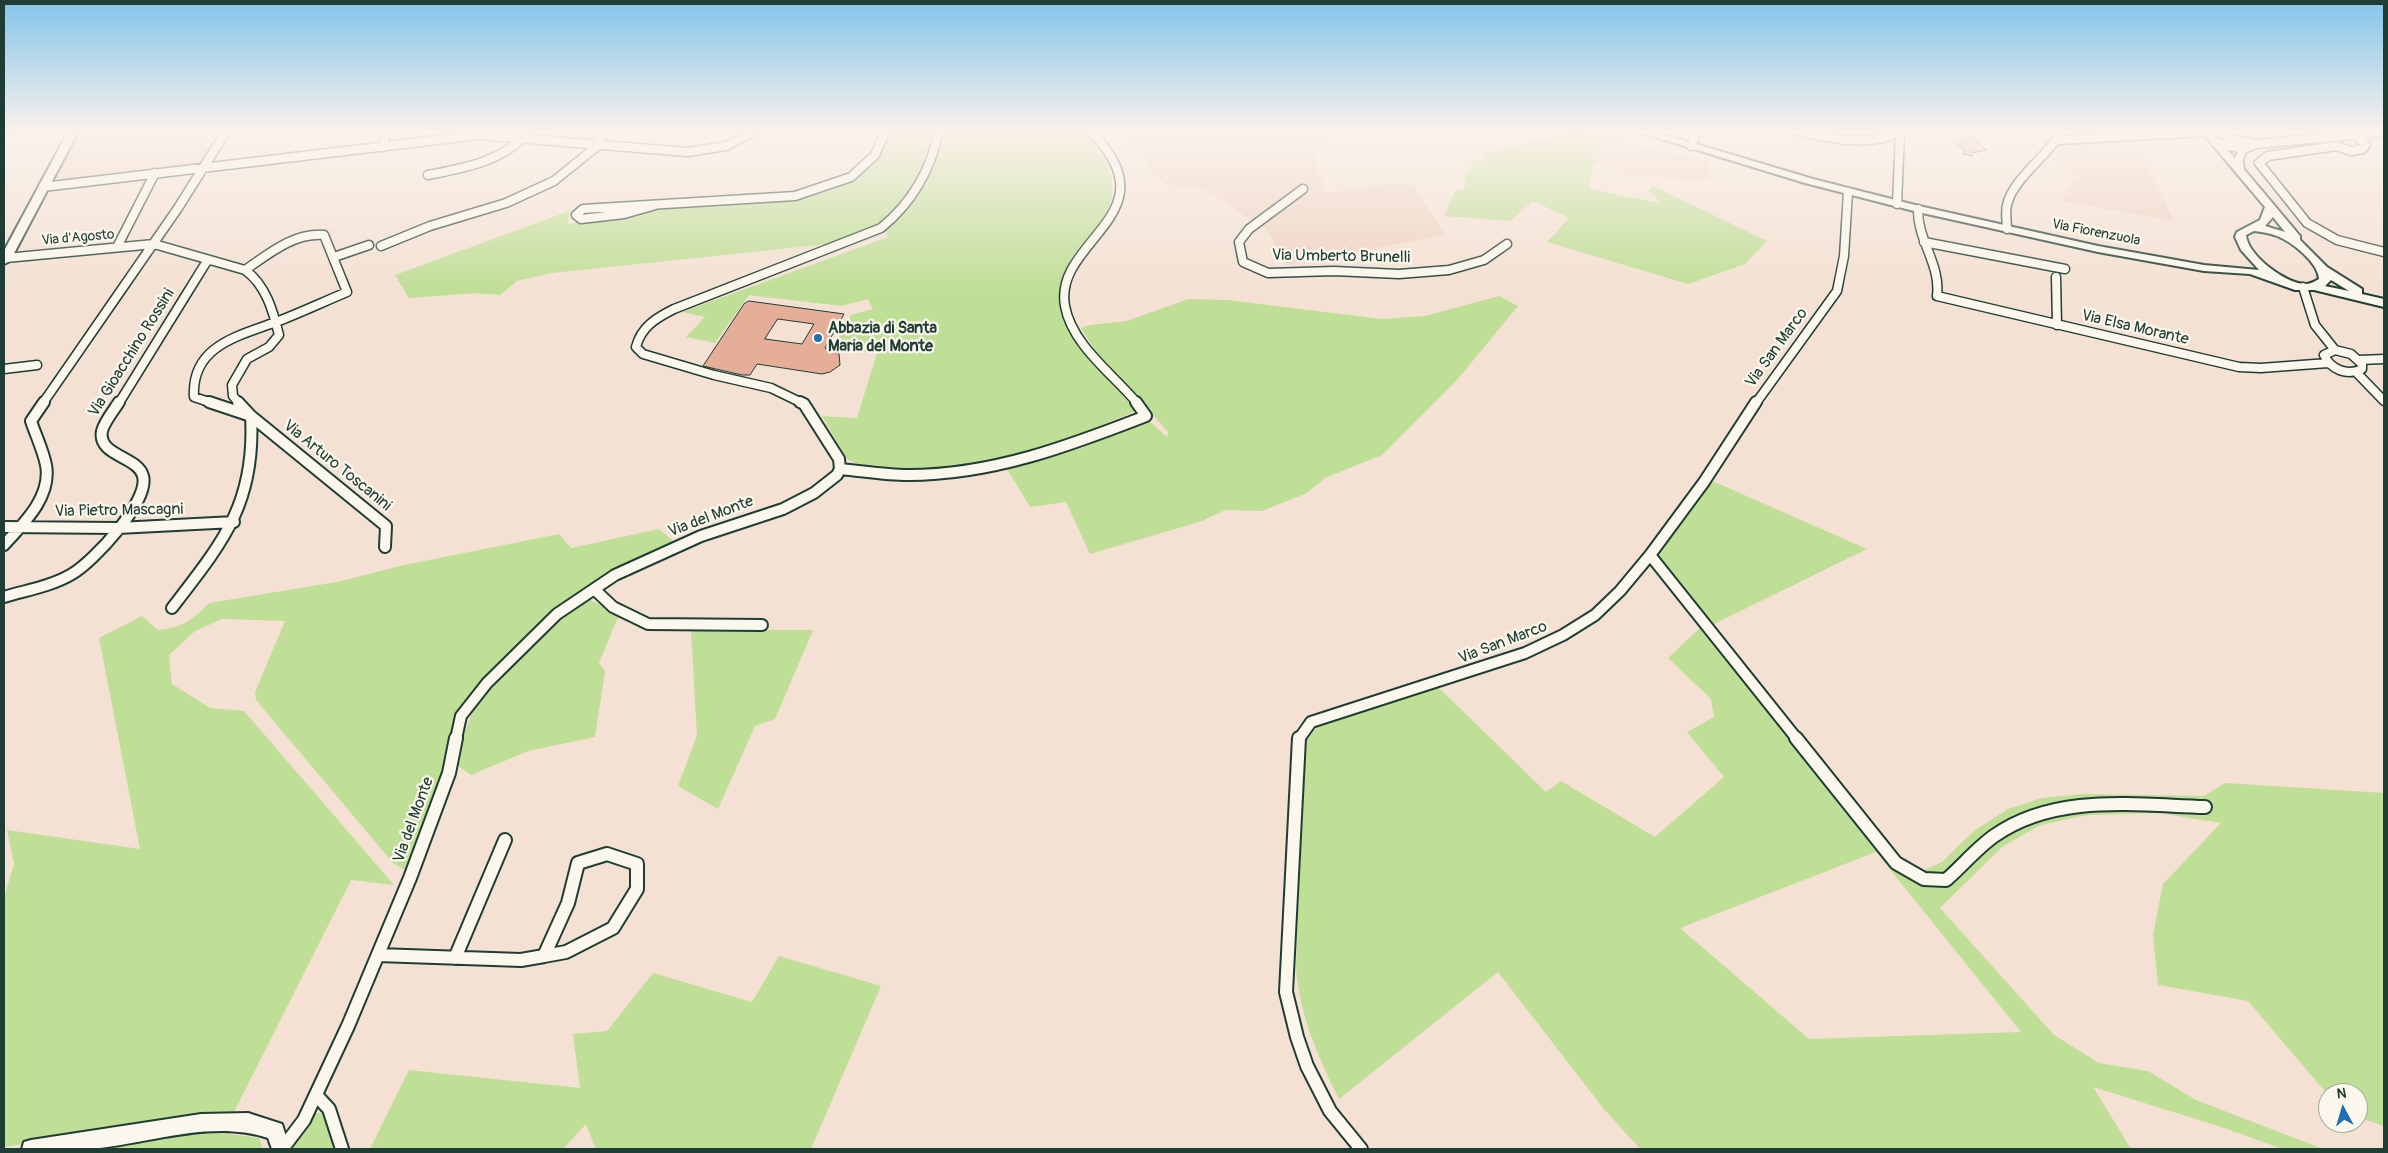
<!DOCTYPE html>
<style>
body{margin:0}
#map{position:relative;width:2388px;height:1153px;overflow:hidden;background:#f4e1d3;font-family:Pangolin,sans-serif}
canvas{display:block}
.frame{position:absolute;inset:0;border:5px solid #1f3d34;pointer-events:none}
.north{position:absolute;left:2318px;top:1083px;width:50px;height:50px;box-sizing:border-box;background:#fbf7ec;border:1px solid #a3ada2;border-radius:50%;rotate:354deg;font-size:14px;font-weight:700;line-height:20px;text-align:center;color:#1f3d34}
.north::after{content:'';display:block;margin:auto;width:18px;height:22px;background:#1f6fb2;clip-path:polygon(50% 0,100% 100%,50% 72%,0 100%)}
</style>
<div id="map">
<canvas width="2388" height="1153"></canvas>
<div class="frame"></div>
<div class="north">N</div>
</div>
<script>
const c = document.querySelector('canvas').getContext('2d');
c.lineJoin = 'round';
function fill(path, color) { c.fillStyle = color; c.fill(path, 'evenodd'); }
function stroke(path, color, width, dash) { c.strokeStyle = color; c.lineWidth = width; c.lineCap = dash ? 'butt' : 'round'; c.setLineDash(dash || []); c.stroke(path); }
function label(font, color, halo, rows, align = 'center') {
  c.font = font + ' Pangolin,sans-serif'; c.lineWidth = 4.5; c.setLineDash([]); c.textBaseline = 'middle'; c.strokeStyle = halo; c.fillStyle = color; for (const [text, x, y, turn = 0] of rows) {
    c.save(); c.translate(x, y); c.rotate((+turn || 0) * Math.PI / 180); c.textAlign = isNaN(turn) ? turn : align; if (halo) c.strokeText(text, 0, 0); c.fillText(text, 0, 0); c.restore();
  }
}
const built = new Path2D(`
 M 81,130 L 224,130 L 201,164 L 53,183 Z
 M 1124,130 L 1331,130 L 1313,159 L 1327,193 L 1400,183 L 1415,187 L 1445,235 L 1287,265 L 1266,229 L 1201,188 L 1164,184 L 1131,144 Z
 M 1600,138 L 1701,159 L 1708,163 L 1710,179 L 1686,179 L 1639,176 L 1595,164 Z
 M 2061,141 L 2135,142 L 2174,221 L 2062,201 L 2075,177 L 2069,165 L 2052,160 L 2060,151 L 2053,148 Z`);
const green = new Path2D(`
 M 889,130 L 1083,130 C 1131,189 1115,204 1075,259 C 1066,271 1058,286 1061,301 C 1067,339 1112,382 1136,411 L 1076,436 L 1000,462 L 913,469 L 857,464 L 847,459 L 822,416 L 857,418 L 877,353 L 832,350 L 851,315 L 873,309 L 868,299 L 841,306 L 749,295 L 715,343 L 686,337 L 705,317 L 682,312 L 888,237 L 885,230 L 876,227 L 829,244 L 552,273 L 517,281 L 500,295 L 476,293 L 409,298 L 395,275 L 569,211 L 568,224 C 599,220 628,214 658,209 C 722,198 799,215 856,177 C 867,169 881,142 889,130 Z
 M 1578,131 L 1600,138 L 1595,164 L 1592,167 L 1589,188 C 1613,195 1637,198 1661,203 L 1648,191 L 1653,186 L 1767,241 L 1745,264 L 1688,284 L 1547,242 L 1569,218 L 1533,201 L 1510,221 L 1444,216 L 1455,191 L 1463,189 L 1466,185 L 1464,179 L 1474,159 L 1483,161 L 1487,152 Z
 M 1499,296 L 1518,306 L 1457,380 L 1382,455 L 1325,478 L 1305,494 L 1262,511 L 1225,510 L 1202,521 L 1090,554 L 1066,502 L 1030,507 L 1007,469 L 1082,448 L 1148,420 L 1167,437 L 1168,432 L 1096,352 L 1081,328 L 1090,325 L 1127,321 L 1188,299 L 1227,300 L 1382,319 L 1425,316 Z
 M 1710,480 L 1867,549 L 1712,625 L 1893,854 L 1922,871 L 1942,862 L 1974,831 L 2008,809 L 2042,798 L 2083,794 L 2204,796 L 2225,783 L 2384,793 L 2384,1126 L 2358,1117 L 2358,1093 L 2328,1093 L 2328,1095 L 2248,1001 L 2158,985 L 2153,935 L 2163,884 L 2221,823 L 2159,813 L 2088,815 L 2040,825 L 2002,847 L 1940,908 L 2054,1035 L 2099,1063 L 2148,1071 L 2196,1100 L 2323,1149 L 2283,1149 L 2218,1126 L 2093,1087 L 2131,1149 L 1640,1149 L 1603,1108 L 1498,972 L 1339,1099 C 1318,1057 1299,1014 1296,966 L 1305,742 L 1317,727 L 1339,718 L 1438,687 L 1546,792 L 1561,781 L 1655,837 L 1724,777 L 1687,732 L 1714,717 L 1711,699 L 1668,658 L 1702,626 L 1712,624 L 1658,555 ZM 1876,852 L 2021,1032 L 2020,1032 L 1809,1039 L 1680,928 Z
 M 659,529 L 674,542 L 593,586 L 551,613 L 480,683 L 456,716 L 440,780 L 405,870 L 393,863 L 256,700 L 255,692 L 285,621 L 222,619 L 195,631 L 169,655 L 172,684 L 210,708 L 244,711 L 394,885 L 351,880 L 234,1112 L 4,1147 L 4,897 L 14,864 L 7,830 L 140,849 L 99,638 L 142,616 L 158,630 C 181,628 193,620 209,603 L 337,582 L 404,565 L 559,534 L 571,548 Z
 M 589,599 L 619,615 L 599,663 L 605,671 L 595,737 L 528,751 L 471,775 L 457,765 L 460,745 L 472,713 L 491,688 L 564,616 Z
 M 691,630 L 813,630 L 775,719 L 755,726 L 718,809 L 678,786 L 697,736 Z
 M 779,956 L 881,986 L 811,1149 L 596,1149 L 586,1124 L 563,1149 L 370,1149 L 409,1070 L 580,1088 L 573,1034 L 607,1031 L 653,973 L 752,1002 Z
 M 314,1112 L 325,1115 L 337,1149 L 292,1149 Z
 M 213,1132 L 259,1138 L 263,1149 L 99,1149 L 163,1137 Z`);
const building = new Path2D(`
 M 1967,136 L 1976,138 L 1976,141 L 1986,150 L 1973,153 L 1972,156 L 1963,154 L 1964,150 L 1954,142 L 1966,139 Z
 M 749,301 L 844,314 L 825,348 L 839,354 L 840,365 L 830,372 L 822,374 L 757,364 L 750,375 L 742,375 L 703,366 L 744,304 ZM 778,319 L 814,324 L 802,344 L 765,339 Z`);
const streetFar2 = new Path2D(`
 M 1089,130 C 1176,214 1053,239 1065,306 C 1072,345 1113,374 1137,403
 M 1792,130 C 1828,138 1870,149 1904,130
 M 2213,130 L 2234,140 L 2251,143
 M 2355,135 L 2366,144 L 2363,149 L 2351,151 L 2336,146 L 2268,156 L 2259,163 L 2307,223 L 2337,240 L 2384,252
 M 2058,140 L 2207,132
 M 2216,143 L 2243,149 L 2257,144 L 2384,132
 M 1691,146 L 1697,130
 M 383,147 L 386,130
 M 2240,171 L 2239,159 L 2243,149
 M 428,175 C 463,168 502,162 526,134
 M 43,187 L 479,135 L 688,152 L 726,146 L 757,130
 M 1303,189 L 1249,229 L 1239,242 L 1243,262 L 1268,273 L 1334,271 L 1399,274 L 1449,270 L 1484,260 L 1507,244
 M 1897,204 L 1900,133
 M 656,205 L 624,214 L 581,219 L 576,215 L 583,209 L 795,196 L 851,177 L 875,155 L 886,130
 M 1918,209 C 1917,240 1941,264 1937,296 L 2239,367 L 2261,368 L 2328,363
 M 2007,229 C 2007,221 2005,213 2007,205 C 2013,178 2049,155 2063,130
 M 1924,242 L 2065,269
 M 381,246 L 430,226 L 506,203 L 554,181 L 596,147 L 604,130
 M 117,247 L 155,173
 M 334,257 L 369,245
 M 6,258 L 154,244 L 245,270 C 266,285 273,311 279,335 L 269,347 L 247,359 L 232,385 L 233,396 L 239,403
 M 2056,277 L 2057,325
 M 2303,287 L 2315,325 L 2335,350
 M 2335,350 L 2351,354 L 2362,364 L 2362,369 C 2347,376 2331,370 2324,355 Z
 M 2359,360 L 2384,359
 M 4,369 L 37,365
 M 2356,372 L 2384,401
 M 43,403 L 178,208 L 227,130
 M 119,403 L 207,261
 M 212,403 L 194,397 C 191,346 238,336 276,322 C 300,313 323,302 347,292 L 324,235 C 293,233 270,253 245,270
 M 802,403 L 771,388 L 714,375 L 643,354 L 636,347 C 641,327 656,318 674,309 L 881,228 C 913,202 931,170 939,130
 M 1756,403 L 1837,291 L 1844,256 L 1848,192`);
const streetFar1 = new Path2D(`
 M 209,402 L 248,415
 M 238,402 L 251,416 L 386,526 L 385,547
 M 840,469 C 863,471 885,475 908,475 C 992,475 1069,446 1146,416 L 1136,402
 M 4,527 L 118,528 L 234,522
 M 4,545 C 23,524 52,497 46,465 C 43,450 36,436 31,421 L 44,402
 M 1650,555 L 1797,739
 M 594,589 L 613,607 L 648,624 L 762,625
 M 4,597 C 27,590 52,586 72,574 C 93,562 150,501 143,476 C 138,456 97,456 102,431 C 104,422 114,410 119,402
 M 172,608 C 223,542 256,503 251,416
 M 456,739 L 461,716 L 487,683 L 557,614 L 615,575 L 701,536 L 783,509 L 814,493 L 837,475 L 840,469 L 839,459 L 804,404 L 800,402
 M 1299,739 L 1311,722 L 1525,653 L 1563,635 L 1595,615 L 1620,591 L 1650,555 L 1704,482 L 1756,402`);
const street = new Path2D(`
 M 1299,738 L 1286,992 L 1297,1037 L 1307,1066 L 1330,1111 L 1361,1149
 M 1796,738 L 1896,863 L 1924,879 L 1946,880 C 1962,866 1977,848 1994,836 C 2055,793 2135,805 2205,807
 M 607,854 L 637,864 L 637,889 L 613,928 L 566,952 L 544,956 L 568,903 L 578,863 Z
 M 378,955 L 521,960 L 544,956
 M 455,958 L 505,840
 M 316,1095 L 329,1109 L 342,1149
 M 282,1149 L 304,1120 L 348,1026 L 410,878 L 449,773 L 456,738`);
const secondary = new Path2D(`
 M 4,130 L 18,130 L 4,134 Z
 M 69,130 L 79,130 L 10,261 L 4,264 L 4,251 Z
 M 1632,130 L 1649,130 L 1813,179 L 1919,206 L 2098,246 L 2204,265 L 2259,270 L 2241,250 L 2235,237 L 2237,232 L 2260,220 L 2265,207 L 2200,130 L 2211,130 L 2300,236 L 2300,240 L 2327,267 L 2362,289 L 2362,294 L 2384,299 L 2384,307 L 2314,290 L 2295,290 L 2250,274 L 2204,271 L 2098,252 L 1918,212 L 1805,183 ZM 2273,217 L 2285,232 L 2265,226 ZM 2254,231 C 2262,232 2269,233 2277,236 C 2292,242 2318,262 2319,279 C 2314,282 2310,284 2305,284 C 2286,284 2247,255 2246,235 ZM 2331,280 L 2349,291 L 2325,286 Z
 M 248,1113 L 282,1124 L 290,1149 L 272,1149 L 268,1138 C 211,1119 148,1144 90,1149 C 68,1151 44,1150 22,1149 L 24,1142 L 31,1140 L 201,1114 Z`);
const markers = [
 [818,338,5,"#1f6fb2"]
];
const farStreetnames = [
 ["Via Fiorenzuola",2096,233,11],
 ["Via d'Agosto",78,238,-5]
];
const streetNames = [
 ["Via Umberto Brunelli",1341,257,1],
 ["Via Elsa Morante",2135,328,13],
 ["Via San Marco",1777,348,-54],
 ["Via Gioacchino Rossini",132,353,-58],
 ["Via Arturo Toscanini",337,466,39],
 ["Via Pietro Mascagni",119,511,-1],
 ["Via del Monte",711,517,-21],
 ["Via San Marco",1503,643,-21],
 ["Via del Monte",414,820,-70]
];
const poiNames = [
 ["Abbazia di Santa",828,329],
 ["Maria del Monte",828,347]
];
fill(built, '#efd2c2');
fill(green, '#bfde96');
fill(building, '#e4ae99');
stroke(building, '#1f3d34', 1);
stroke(streetFar2, '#1f3d34', 11);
stroke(streetFar1, '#1f3d34', 14);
stroke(street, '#1f3d34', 16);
stroke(secondary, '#1f3d34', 4);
stroke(streetFar2, '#fbf7ec', 8);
stroke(streetFar1, '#fbf7ec', 10);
stroke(street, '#fbf7ec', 12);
fill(secondary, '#fbf7ec');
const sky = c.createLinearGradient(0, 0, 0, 292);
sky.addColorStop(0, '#84c4ea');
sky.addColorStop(0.45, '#faf2eb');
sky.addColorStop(1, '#faf2eb00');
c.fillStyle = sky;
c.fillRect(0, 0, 2388, 292);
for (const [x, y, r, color] of markers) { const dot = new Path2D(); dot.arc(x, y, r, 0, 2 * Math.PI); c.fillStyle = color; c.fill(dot); stroke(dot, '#fbf7ec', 2); }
label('14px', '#1f3d34', '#fbf7ec', farStreetnames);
label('16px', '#1f3d34', '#fbf7ec', streetNames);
label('bold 16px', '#1f3d34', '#fbf7ec', poiNames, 'left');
</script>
